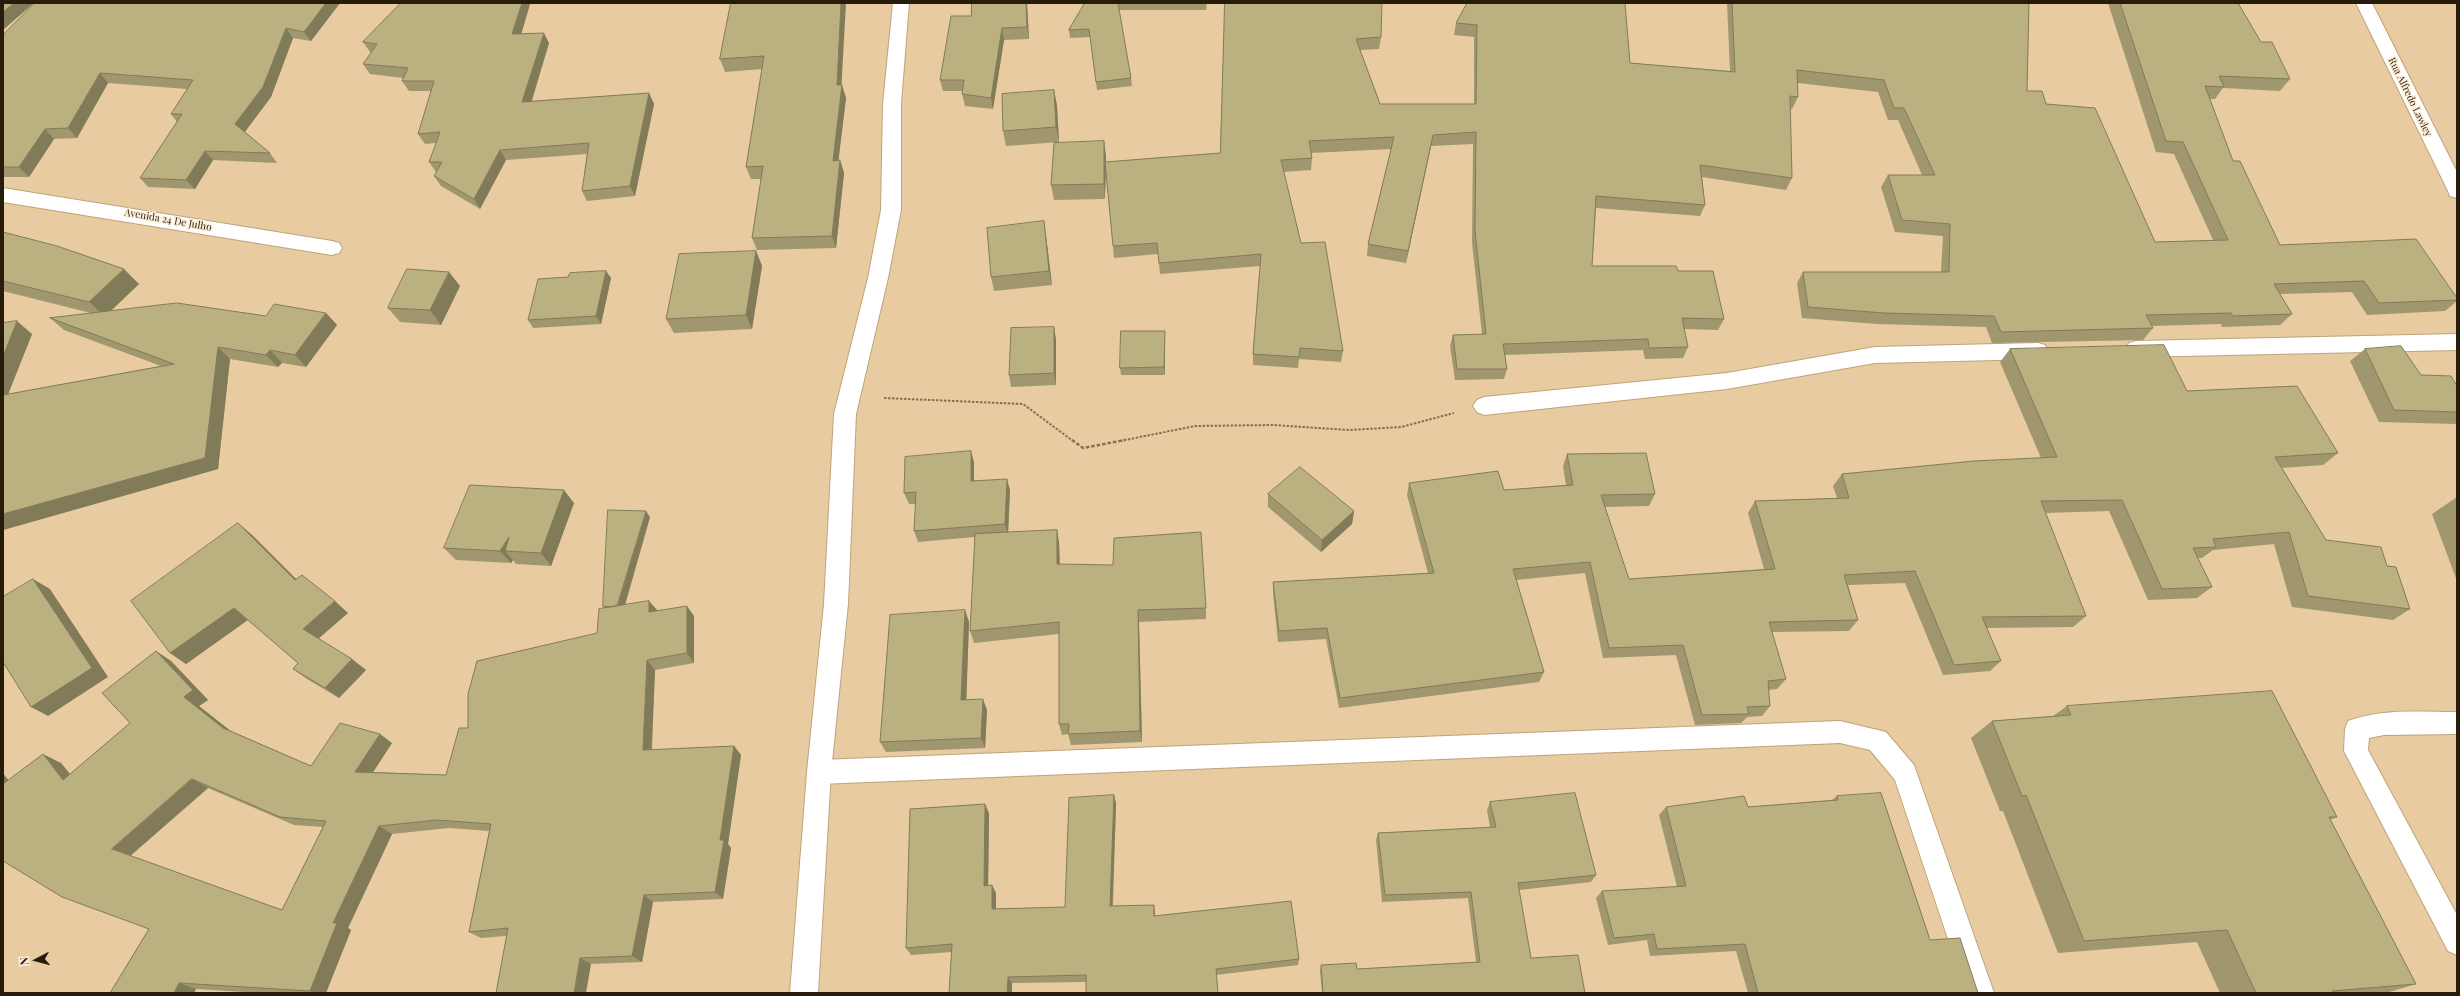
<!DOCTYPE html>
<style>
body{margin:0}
#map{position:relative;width:2460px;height:996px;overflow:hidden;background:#e8cba0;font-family:"Playfair Display",serif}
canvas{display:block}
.frame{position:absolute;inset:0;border:4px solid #271c0b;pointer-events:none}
.north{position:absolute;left:16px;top:940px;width:40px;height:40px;-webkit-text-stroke:3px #fdeed9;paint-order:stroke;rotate:264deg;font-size:11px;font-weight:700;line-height:16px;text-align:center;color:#271c0b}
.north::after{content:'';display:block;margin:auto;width:14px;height:18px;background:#271c0b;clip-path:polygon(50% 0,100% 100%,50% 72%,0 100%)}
</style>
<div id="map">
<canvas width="2460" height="996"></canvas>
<div class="frame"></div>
<div class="north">N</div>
</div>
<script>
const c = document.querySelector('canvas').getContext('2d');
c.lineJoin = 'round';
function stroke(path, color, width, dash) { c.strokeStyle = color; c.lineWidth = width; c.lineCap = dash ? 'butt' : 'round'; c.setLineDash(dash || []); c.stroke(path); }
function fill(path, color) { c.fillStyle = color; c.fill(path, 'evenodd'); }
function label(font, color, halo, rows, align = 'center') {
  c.font = font + ' "Playfair Display",serif'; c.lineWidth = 3; c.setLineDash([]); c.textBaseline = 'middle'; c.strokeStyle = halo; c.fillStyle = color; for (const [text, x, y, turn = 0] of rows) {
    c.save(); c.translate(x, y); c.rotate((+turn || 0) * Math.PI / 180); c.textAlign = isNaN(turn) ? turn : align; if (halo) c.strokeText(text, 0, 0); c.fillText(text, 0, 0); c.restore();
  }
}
const pathFar1 = new Path2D(`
 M 884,398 L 1023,404 L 1073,441
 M 1120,441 L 1195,426 L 1273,425 L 1349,430 L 1401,427 L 1454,413`);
const path = new Path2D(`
 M 1072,440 L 1083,448 L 1125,440`);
const minor = new Path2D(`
 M 3,188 L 332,241 L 339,243 L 342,248 L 339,253 L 332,255 L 3,202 Z
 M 2457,334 L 2457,350 L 2136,357 L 2129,355 L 2126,349 L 2129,343 L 2136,341 Z
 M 2038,343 L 2045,345 L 2048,351 L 2045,357 L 2038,359 L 1875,363 L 1727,389 L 1484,415 L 1477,412 L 1473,406 L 1477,400 L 1484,397 L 1727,373 L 1875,347 Z
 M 2457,712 L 2457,734 L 2384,735 L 2369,738 L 2368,750 L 2457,915 L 2457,955 L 2448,951 L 2344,751 L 2345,729 L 2348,721 C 2382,708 2421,712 2457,712 Z
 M 1840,721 L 1886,732 L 1914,765 L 1994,993 L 1966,993 L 1895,780 L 1870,750 L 1840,743 L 819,784 L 810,780 L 807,772 L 810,764 L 819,760 Z`);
const tertiary = new Path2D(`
 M 893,3 L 909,3 L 901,104 L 901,210 L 888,278 L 856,414 L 848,604 L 831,772 L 818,993 L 790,993 L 807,772 L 824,604 L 834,414 L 868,278 L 881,210 L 883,104 Z`);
const secondary = new Path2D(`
 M 2356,3 L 2372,3 L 2457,172 L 2457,198 L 2450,196 L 2448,191 Z`);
const wall = new Path2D(`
 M 35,3 L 340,3 L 311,41 L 293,38 L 271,97 L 245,132 L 270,153 L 277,163 L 213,160 L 195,189 L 148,187 L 140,178 L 177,122 L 171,114 L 187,89 L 108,83 L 77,138 L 54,139 L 29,177 L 3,177 L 3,35 Z
 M 401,3 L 529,3 L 530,4 L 521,34 L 549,43 L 532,101 L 649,93 L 654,104 L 635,196 L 587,201 L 582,191 L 587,154 L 506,160 L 480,209 L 441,186 L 434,176 L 436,172 L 429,162 L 436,143 L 425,144 L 418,134 L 431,91 L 409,91 L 402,81 L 403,78 L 370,74 L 363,64 L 371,53 L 370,52 L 363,42 Z
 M 731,3 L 842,85 L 846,98 L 838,160 L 840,160 L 844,173 L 836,248 L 757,250 L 752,238 L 761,179 L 751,179 L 746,167 L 762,69 L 725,72 L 720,59 Z
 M 972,3 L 1027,3 L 1029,39 L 1004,40 L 993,109 L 965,106 L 962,94 L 963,91 L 943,91 L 940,80 L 971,16 Z
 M 1085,3 L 1207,3 L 1206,10 L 1119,10 L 1131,78 L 1132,86 L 1097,90 L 1090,37 L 1070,38 L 1069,30 Z
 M 1225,3 L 1381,37 L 1379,49 L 1360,50 L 1380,104 L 1474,104 L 1474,37 L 1454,35 L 1456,23 L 1467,3 L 1630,63 L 1730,71 L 1727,3 L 2029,3 L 2027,91 L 2046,104 L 2155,242 L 2213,240 L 2174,154 L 2156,152 L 2108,3 L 2238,3 L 2261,42 L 2290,79 L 2280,91 L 2223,88 L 2215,99 L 2210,99 L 2233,161 L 2280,245 L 2457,298 L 2457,301 L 2445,311 L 2367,315 L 2352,292 L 2280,294 L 2292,314 L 2280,325 L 2222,327 L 2221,324 L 2151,326 L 2153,328 L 2143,340 L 1992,343 L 1986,327 L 1877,324 L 1802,318 L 1797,283 L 1803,272 L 1941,272 L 1943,236 L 1895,232 L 1881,187 L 1888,175 L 1922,175 L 1898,120 L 1888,120 L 1878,92 L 1798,83 L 1798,97 L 1792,109 L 1790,108 L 1792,178 L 1786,190 L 1702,177 L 1705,205 L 1700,216 L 1596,208 L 1592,266 L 1678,271 L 1724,319 L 1718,330 L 1684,329 L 1688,347 L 1683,358 L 1645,359 L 1643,350 L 1505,355 L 1507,369 L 1504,379 L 1455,380 L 1450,346 L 1453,335 L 1482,334 L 1472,243 L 1473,144 L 1431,146 L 1406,263 L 1367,256 L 1368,244 L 1391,149 L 1311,153 L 1312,158 L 1311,170 L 1283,172 L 1301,243 L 1343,351 L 1341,362 L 1299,359 L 1298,368 L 1253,365 L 1253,354 L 1260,266 L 1160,274 L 1158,254 L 1114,258 L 1106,171 L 1105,199 L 1054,200 L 1051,185 L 1104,141 L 1106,162 L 1220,153 Z
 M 1054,90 L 1057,106 L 1059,142 L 1006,146 L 1003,131 Z
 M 1044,221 L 1046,236 L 1052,285 L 994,291 L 991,277 Z
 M 3,232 L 139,284 L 111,311 L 266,316 L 326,313 L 337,325 L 306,367 L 282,363 L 278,367 L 230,359 L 218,469 L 3,530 L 3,323 L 32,334 L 8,394 L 161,366 L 64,330 L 50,318 L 91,313 L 3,291 Z
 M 756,251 L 762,266 L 752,329 L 674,333 L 666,319 Z
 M 606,271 L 611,278 L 601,324 L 533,328 L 528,320 L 568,277 Z
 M 460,286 L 441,325 L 400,322 L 388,308 Z
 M 1054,327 L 1056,340 L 1056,385 L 1011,387 L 1009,375 Z
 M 1165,338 L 1165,375 L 1121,375 L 1120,368 Z
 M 2010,349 L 2187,391 L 2338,453 L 2323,465 L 2282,468 L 2326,540 L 2387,566 L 2410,609 L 2393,620 L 2292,607 L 2274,544 L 2213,550 L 2202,558 L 2198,558 L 2212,587 L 2197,598 L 2148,600 L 2109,511 L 2045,513 L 2086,616 L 2073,627 L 1987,628 L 2001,661 L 1990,671 L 1943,675 L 1905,583 L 1848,585 L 1858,620 L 1849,631 L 1772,632 L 1786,679 L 1777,689 L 1768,690 L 1770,706 L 1762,716 L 1747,717 L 1741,723 L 1695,725 L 1676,655 L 1603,658 L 1585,573 L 1516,580 L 1544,672 L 1539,682 L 1339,708 L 1326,639 L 1278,642 L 1273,593 L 1273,582 L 1428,573 L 1407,495 L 1409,483 L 1504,490 L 1566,485 L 1563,466 L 1567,454 L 1655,494 L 1649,506 L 1605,507 L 1629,579 L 1764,569 L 1748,513 L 1755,501 L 1837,498 L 1833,486 L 1842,474 L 2041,458 L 2000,362 Z
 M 2365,349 L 2421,375 L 2457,386 L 2457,423 L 2456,424 L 2379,422 L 2350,361 Z
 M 974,462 L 974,480 L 1010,490 L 1008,533 L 1057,530 L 1059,543 L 1060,564 L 1206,608 L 1206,619 L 1139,622 L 1142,742 L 1071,745 L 1068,734 L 1062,735 L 1059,724 L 1059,634 L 974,643 L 970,631 L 975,537 L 918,542 L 914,531 L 916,504 L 909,504 L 904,493 Z
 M 1268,494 L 1354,511 L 1352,524 L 1321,552 L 1268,507 Z
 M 2457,497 L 2457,581 L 2432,514 Z
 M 574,503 L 551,566 L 516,564 L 513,560 L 511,563 L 456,560 L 444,548 Z
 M 650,517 L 625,605 L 657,611 L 694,616 L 694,663 L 655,670 L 652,750 L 734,746 L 741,755 L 728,844 L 731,848 L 723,899 L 653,902 L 642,962 L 591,964 L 506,936 L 481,938 L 469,932 L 489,831 L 449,828 L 392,834 L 348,928 L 351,930 L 326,993 L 259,993 L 196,989 L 194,993 L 110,993 L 149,929 L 8,780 L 61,763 L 70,774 L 130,723 L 156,651 L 171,661 L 208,700 L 199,706 L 231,731 L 311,766 L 392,743 L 373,772 L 446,775 L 468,728 L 597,633 L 604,608 L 603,606 ZM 208,788 L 294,825 L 323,827 L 282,910 L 130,856 Z
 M 238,523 L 252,535 L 296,579 L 348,613 L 318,638 L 366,670 L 339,698 L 307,679 L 293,669 L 298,663 L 248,620 L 186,664 L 170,653 Z
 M 965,610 L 969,622 L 966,700 L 987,710 L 985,748 L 886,752 L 880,742 Z
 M 2067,706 L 2337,817 L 2330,820 L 2416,984 L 2386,993 L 2220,993 L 2197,942 L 2058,953 L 2003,811 L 2000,811 L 1971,738 L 1992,721 L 2053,716 Z
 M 1114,795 L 1116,804 L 1113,906 L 1154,905 L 1155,916 L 1299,959 L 1298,965 L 1216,975 L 1086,982 L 1012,983 L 952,952 L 911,955 L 906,948 L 989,813 L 988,885 L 996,893 L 996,909 L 1065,907 Z
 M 1837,796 L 1930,940 L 1978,993 L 1748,993 L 1736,951 L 1650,956 L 1647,940 L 1608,945 L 1596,898 L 1602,891 L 1677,887 L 1659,815 L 1666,807 L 1748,807 L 1832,800 Z
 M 1490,802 L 1596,875 L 1591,882 L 1519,890 L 1531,958 L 1585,993 L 1322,993 L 1320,971 L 1321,965 L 1357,969 L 1476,962 L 1468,898 L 1382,902 L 1376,840 L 1378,833 L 1490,827 L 1487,810 Z`);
const shadedWall = new Path2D(`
 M 14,3 L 34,3 L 3,30 L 3,12 Z
 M 326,3 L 340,3 L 311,41 L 304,32 Z
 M 522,3 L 529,3 L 530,4 L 518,45 L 512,34 Z
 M 841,3 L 846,3 L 841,93 L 842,85 L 846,98 L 837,173 L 833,161 Z
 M 1026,3 L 1027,3 L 1029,39 L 1027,27 Z
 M 286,28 L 293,38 L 271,97 L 243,134 L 235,124 Z
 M 1002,28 L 1004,40 L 993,109 L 991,98 Z
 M 544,33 L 549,43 L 528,112 L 522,102 Z
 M 100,73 L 108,83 L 77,138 L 68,128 Z
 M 1054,90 L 1057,106 L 1059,142 L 1056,127 Z
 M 649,93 L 654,104 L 635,196 L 630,186 Z
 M 45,129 L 54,139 L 29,177 L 19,167 Z
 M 1433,135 L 1431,146 L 1406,263 L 1408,251 Z
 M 1104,141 L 1106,156 L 1105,199 L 1104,184 Z
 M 500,150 L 506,160 L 480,209 L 474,199 Z
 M 205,151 L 213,160 L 195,189 L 186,180 Z
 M 840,160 L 844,173 L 836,248 L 832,236 Z
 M 1044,221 L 1046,236 L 1052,285 L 1049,271 Z
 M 756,251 L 762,266 L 752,329 L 746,315 Z
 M 124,269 L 139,284 L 105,316 L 89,302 Z
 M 606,271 L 611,278 L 601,324 L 596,316 Z
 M 449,272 L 460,286 L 441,325 L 430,310 Z
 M 326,313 L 337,325 L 306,367 L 295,355 Z
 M 17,321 L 32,334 L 3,407 L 3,357 Z
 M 1054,327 L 1056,340 L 1056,385 L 1054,373 Z
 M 1165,331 L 1165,375 L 1164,367 Z
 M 218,347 L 230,359 L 218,469 L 3,530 L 3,514 Z
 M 270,350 L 282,363 L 278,367 L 266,355 Z
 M 971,451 L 974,462 L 974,492 L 971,481 Z
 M 1007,479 L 1010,490 L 1008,535 L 1005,524 Z
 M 564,490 L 574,503 L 551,566 L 541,553 Z
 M 646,511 L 650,517 L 622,615 L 617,609 Z
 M 1354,511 L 1352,524 L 1321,552 L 1322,540 Z
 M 238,523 L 252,535 L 309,592 L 295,580 Z
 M 1057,530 L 1059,543 L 1060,576 L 1057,564 Z
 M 509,537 L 505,551 L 513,560 L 511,563 L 500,551 Z
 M 33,579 L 50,589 L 108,677 L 48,716 L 31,707 Z
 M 335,601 L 348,613 L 317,640 L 303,629 Z
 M 649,601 L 658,611 L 649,612 Z
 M 687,606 L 694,616 L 694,663 L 687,653 Z
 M 234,608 L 249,619 L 186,664 L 170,653 Z
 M 965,610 L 969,622 L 966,711 L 961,700 Z
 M 1138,610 L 1139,622 L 1142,742 L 1140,731 Z
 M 156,651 L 171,661 L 208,700 L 199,706 L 238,737 L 223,728 L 184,697 Z
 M 352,659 L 366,670 L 339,698 L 325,688 Z
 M 647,660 L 655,670 L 651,759 L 643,750 Z
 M 983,699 L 987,710 L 985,748 L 981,738 Z
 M 380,734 L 392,743 L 368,780 L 355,772 Z
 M 734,746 L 741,755 L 728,844 L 731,848 L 723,899 L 715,892 L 720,840 Z
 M 43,754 L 61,763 L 81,788 L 63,780 Z
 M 3,773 L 19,794 L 3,787 Z
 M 192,779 L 208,788 L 129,857 L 112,849 Z
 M 1114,795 L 1116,804 L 1112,914 L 1110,906 Z
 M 985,804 L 989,813 L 988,893 L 984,886 Z
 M 379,826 L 392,834 L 348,928 L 351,930 L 326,993 L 314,993 L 310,991 L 333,923 Z
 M 992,885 L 996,893 L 996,916 L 992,909 Z
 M 644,895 L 653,902 L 642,962 L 632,956 Z
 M 1154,905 L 1155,913 L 1155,924 L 1154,916 Z
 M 580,958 L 591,964 L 586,993 L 574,993 Z
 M 1008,977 L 1012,983 L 1012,993 L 1007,993 Z
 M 179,983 L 196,989 L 194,993 L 174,993 Z`);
const building = new Path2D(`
 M 3,3 L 14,3 L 3,12 Z
 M 35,3 L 326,3 L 304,32 L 286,28 L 263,87 L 235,124 L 270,153 L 205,151 L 186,180 L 140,178 L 182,114 L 171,114 L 193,80 L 100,73 L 68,128 L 45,129 L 19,167 L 3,167 L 3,35 Z
 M 401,3 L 522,3 L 512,34 L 544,33 L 522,102 L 649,93 L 630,186 L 582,191 L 589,143 L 500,150 L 474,199 L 434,176 L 442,162 L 429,162 L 440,132 L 418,134 L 434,81 L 402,81 L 408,68 L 363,64 L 377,44 L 363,42 Z
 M 731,3 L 841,3 L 837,85 L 842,85 L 833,161 L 840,160 L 832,236 L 752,238 L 763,166 L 746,167 L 764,56 L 720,59 Z
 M 972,3 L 1026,3 L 1027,27 L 1002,28 L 991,98 L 962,94 L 964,80 L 940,80 L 951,16 L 971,16 Z
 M 1085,3 L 1118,3 L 1131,78 L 1096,82 L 1089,29 L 1069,30 Z
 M 1225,3 L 1382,3 L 1381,37 L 1356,39 L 1380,104 L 1476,104 L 1477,25 L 1456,23 L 1467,3 L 1625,3 L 1630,63 L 1735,72 L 1732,3 L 2029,3 L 2027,91 L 2042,91 L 2046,104 L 2095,108 L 2155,242 L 2228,240 L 2183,142 L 2166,141 L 2120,3 L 2238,3 L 2261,42 L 2272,42 L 2290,79 L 2219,76 L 2224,87 L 2205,86 L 2233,161 L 2240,161 L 2280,245 L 2416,239 L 2457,298 L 2457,300 L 2379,303 L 2364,281 L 2274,284 L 2292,314 L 2233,316 L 2231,313 L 2146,315 L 2153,328 L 2001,332 L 1994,316 L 1884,313 L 1808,307 L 1803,272 L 1949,272 L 1950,224 L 1902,220 L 1888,175 L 1935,175 L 1904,108 L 1894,108 L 1884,80 L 1797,70 L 1798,97 L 1790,96 L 1792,178 L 1700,165 L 1705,205 L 1596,196 L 1592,266 L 1676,266 L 1678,271 L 1713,271 L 1724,319 L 1682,318 L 1688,347 L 1649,348 L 1648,339 L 1503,344 L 1507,369 L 1457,369 L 1453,335 L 1486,334 L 1475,231 L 1476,132 L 1433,135 L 1408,251 L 1368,244 L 1394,137 L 1309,141 L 1312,158 L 1281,160 L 1301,243 L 1325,242 L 1343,351 L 1300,348 L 1299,357 L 1253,354 L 1261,254 L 1159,263 L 1157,243 L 1113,246 L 1105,162 L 1220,153 Z
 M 1054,90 L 1056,127 L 1003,131 L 1002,94 Z
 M 1104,141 L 1104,184 L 1051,185 L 1054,143 Z
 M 1044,221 L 1049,271 L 991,277 L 987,228 Z
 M 3,232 L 57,246 L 124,269 L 89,302 L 3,281 Z
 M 756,251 L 746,315 L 666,319 L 679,254 Z
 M 407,269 L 449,272 L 430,310 L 388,308 Z
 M 606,271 L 596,316 L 528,320 L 538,279 L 568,277 L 570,273 Z
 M 177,303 L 266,316 L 274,304 L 326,313 L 295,355 L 270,350 L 266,355 L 218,347 L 205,458 L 3,514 L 3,395 L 174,364 L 50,318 Z
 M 17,321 L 3,357 L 3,323 Z
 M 1054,327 L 1054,373 L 1009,375 L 1011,328 Z
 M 1121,331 L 1165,331 L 1164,367 L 1120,368 Z
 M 2164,345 L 2187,391 L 2297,386 L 2338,453 L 2275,457 L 2326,540 L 2381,547 L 2387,566 L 2396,567 L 2410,609 L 2308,596 L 2289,532 L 2213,539 L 2216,547 L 2193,548 L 2212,587 L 2162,589 L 2122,500 L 2041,501 L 2086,616 L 1982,617 L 2001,661 L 1954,665 L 1915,571 L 1844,575 L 1858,620 L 1769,622 L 1786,679 L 1768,681 L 1770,706 L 1747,707 L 1749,714 L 1702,715 L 1683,645 L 1609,648 L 1590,562 L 1513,569 L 1544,672 L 1340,698 L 1327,628 L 1279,631 L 1273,582 L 1434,573 L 1409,483 L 1498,471 L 1504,490 L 1573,485 L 1567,454 L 1646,453 L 1655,494 L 1601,495 L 1629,579 L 1775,569 L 1755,501 L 1849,498 L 1842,474 L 1974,461 L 2057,457 L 2010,349 Z
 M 2401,346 L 2421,375 L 2451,376 L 2457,386 L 2457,412 L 2394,410 L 2365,349 Z
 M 971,451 L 971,481 L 1007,479 L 1005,524 L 914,531 L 916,492 L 904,493 L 905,457 Z
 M 1300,467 L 1354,511 L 1322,540 L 1268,494 Z
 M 470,485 L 564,490 L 541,553 L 505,551 L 509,537 L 500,551 L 444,548 Z
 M 608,510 L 646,511 L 617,606 L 609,607 L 603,606 Z
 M 238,523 L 295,580 L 302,575 L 335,601 L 303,629 L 352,659 L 325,688 L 293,669 L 298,663 L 234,608 L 170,653 L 131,601 Z
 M 1057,530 L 1057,564 L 1113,565 L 1114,538 L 1201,532 L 1206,608 L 1138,610 L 1140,731 L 1068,734 L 1069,724 L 1059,724 L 1059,622 L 970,631 L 975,534 Z
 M 33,579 L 92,668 L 31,707 L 3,662 L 3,597 Z
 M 649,601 L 649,612 L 687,606 L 687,653 L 647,660 L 643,750 L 734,746 L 720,840 L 724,840 L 715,892 L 644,895 L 632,956 L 580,958 L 574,993 L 496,993 L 508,928 L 469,932 L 491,824 L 437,820 L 379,826 L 333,923 L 337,923 L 310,991 L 179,983 L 174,993 L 110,993 L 149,929 L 62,897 L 3,861 L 3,784 L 43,754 L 63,780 L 130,723 L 102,693 L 156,651 L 193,690 L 184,697 L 223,728 L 311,766 L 340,723 L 380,734 L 355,772 L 446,775 L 459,728 L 468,728 L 468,694 L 477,661 L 597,633 L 599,609 ZM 192,779 L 280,817 L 326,821 L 282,910 L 112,849 Z
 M 965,610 L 961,700 L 983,699 L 981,738 L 880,742 L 890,615 Z
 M 2272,691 L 2337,817 L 2329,817 L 2416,984 L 2332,991 L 2333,993 L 2256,993 L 2227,930 L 2084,941 L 2026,795 L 2022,796 L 1992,721 L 2071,715 L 2067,706 Z
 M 1575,793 L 1596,875 L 1518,883 L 1531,958 L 1578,955 L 1585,993 L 1323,993 L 1321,965 L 1356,963 L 1357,969 L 1480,962 L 1471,892 L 1385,895 L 1378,833 L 1496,827 L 1490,802 Z
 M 1881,793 L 1930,940 L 1960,938 L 1978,993 L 1758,993 L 1745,944 L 1657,949 L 1654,934 L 1614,938 L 1602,891 L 1686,886 L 1666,807 L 1744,796 L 1748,807 L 1838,800 L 1837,796 Z
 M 1114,795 L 1110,906 L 1154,905 L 1154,916 L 1291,901 L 1299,959 L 1216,969 L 1218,993 L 1086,993 L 1086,975 L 1008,977 L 1007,993 L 949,993 L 952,944 L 906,948 L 910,809 L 985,804 L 984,886 L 992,885 L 992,909 L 1065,907 L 1069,798 Z`);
const streetNames = [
 ["Rua Alfredo Lawley",2410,97,64],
 ["Avenida 24 De Julho",168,220,10]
];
stroke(minor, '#bfa379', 2);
stroke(tertiary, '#bfa379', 2);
stroke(secondary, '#bfa379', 2);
stroke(pathFar1, '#847053', 2, [2.5, 1.5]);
stroke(path, '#847053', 2.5, [3.5, 2]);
fill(minor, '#fff');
fill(tertiary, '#fff');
fill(secondary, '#fff');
fill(wall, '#a0976e');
fill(shadedWall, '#827b5a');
fill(building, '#bab080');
stroke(building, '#827b5a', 1);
label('10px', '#271c0b', '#fdeed9', streetNames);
</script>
